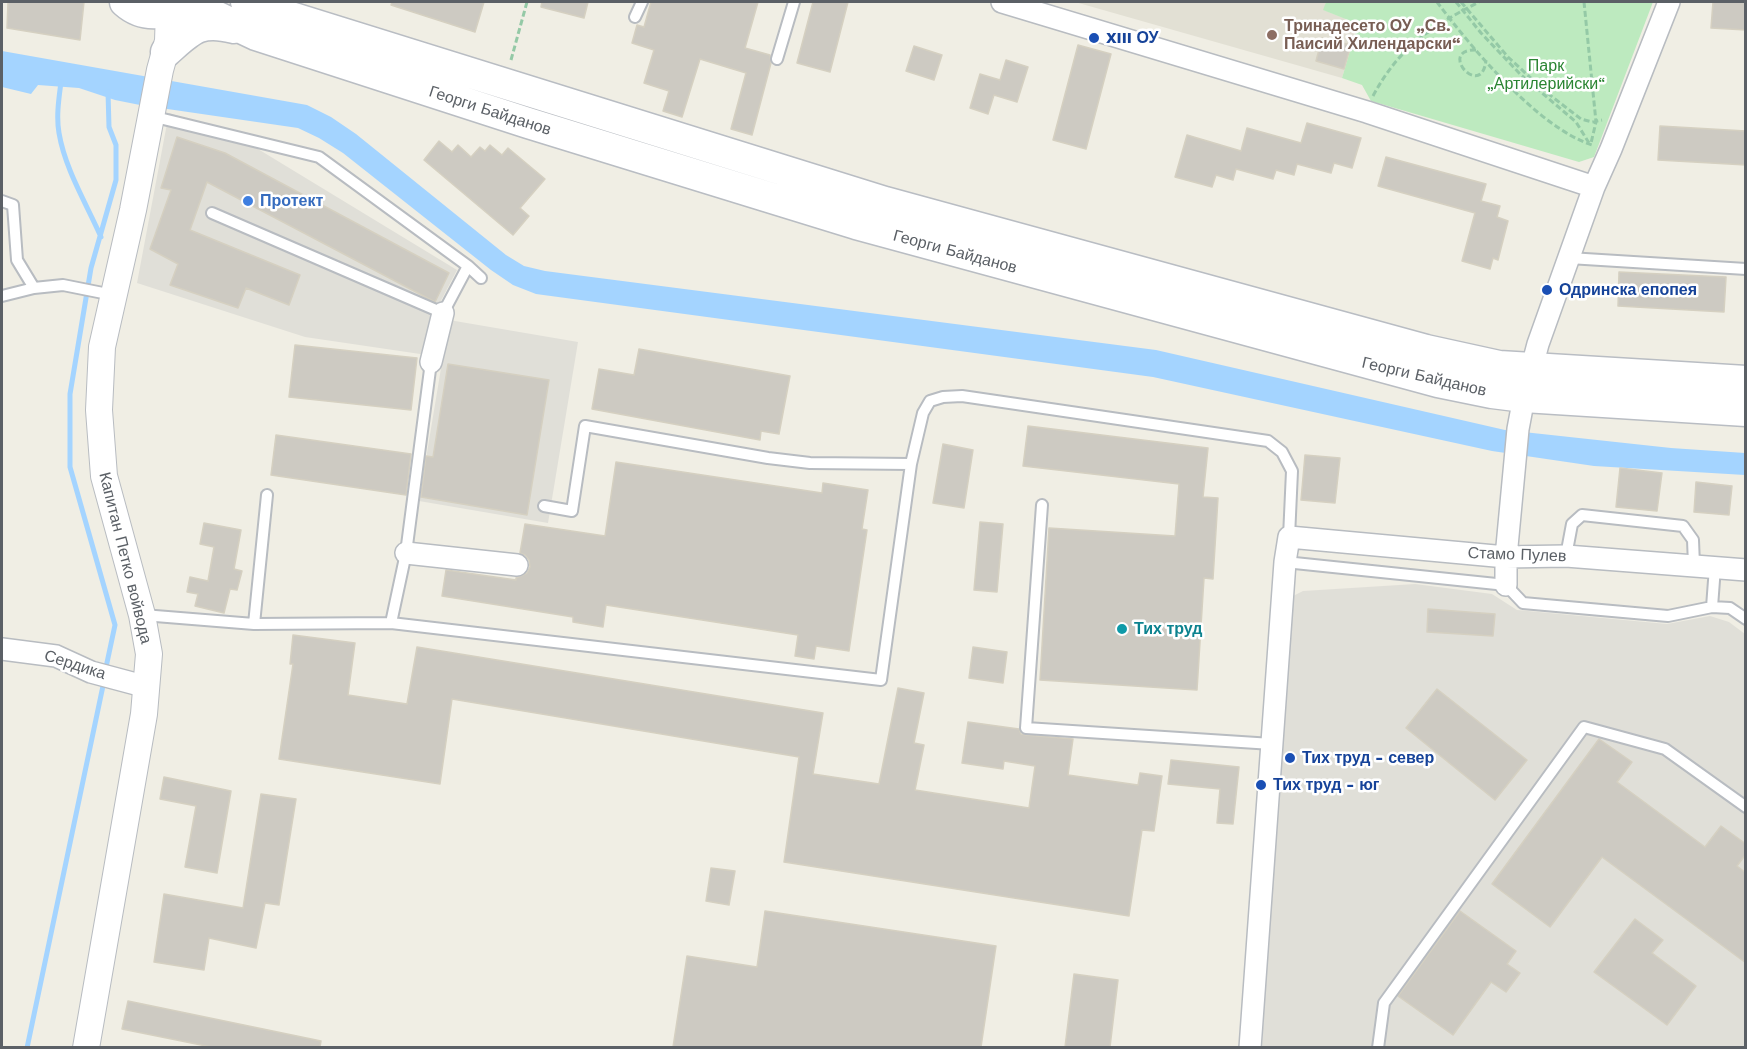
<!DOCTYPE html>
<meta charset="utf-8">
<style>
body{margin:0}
#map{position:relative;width:1747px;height:1049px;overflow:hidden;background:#f0eee4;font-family:"Work Sans",sans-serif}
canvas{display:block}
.frame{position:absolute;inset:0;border:3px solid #5b6066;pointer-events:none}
</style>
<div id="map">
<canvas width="1747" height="1049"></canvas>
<div class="frame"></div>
</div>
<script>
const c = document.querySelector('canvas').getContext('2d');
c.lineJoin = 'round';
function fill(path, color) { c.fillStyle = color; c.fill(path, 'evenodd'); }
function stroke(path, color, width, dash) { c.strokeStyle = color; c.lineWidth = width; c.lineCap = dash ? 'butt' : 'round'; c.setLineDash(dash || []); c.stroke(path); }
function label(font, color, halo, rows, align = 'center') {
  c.font = font + ' "Work Sans",sans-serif'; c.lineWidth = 5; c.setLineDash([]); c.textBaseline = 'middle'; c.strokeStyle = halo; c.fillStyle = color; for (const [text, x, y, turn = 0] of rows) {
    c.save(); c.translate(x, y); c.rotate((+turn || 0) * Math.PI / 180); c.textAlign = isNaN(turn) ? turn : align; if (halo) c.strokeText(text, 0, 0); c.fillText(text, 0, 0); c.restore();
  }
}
const industrial = new Path2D(`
 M 169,113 L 230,132 L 457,270 L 435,312 L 427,355 L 305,337 L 137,283 Z
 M 449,320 L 578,342 L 548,523 L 419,501 Z
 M 1415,584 L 1492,594 L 1517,610 L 1667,624 L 1710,616 L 1729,622 L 1745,634 L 1745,1047 L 1262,1048 L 1285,610 L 1291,597 L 1303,591 Z`);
const education = new Path2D(`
 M 1075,2 L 1326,2 L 1324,10 L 1358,24 L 1342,78 Z`);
const green = new Path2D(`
 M 1326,2 L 1653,2 L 1594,157 L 1579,162 L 1371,101 L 1362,85 L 1342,78 L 1358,24 L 1323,10 Z`);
const water = new Path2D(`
 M 2,51 L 307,105 L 331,117 L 356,134 L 506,255 L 524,266 L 545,271 L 1156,350 L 1505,430 L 1671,448 L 1745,453 L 1745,475 L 1594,466 L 1492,451 L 1153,377 L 536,294 L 513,285 L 491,270 L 343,153 L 319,138 L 298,128 L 140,105 L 115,100 L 79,88 L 38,85 L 31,94 L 2,87 Z`);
const stream = new Path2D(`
 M 61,82 C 59,98 56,116 59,133 C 65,169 86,203 101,237
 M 105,672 L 115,625 L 70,467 L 70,394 L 91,268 L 116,180 L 116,145 L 109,127 L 108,92
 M 27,1048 L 104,681`);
const building = new Path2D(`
 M 8,2 L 84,2 L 80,40 L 7,28 Z
 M 392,2 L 484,2 L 475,32 L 391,5 Z
 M 542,2 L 588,2 L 584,18 L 541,7 Z
 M 651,2 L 758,2 L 745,48 L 770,55 L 771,63 L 752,135 L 731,129 L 746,73 L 700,59 L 682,117 L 663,111 L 669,91 L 644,83 L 654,50 L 632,43 L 637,25 L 644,27 Z
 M 813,2 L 848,2 L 830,72 L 797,63 Z
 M 1713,2 L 1746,2 L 1746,30 L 1711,28 Z
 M 1322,38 L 1351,45 L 1344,69 L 1316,61 Z
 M 1078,45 L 1111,54 L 1086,149 L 1053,140 Z
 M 914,46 L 942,55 L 934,80 L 906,71 Z
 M 1006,60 L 1028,67 L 1017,102 L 994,95 L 988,114 L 970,108 L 980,74 L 1000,80 Z
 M 1307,123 L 1361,138 L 1352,168 L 1334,163 L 1331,173 L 1297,164 L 1294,175 L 1276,170 L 1273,179 L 1236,169 L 1233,180 L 1216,175 L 1212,187 L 1175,177 L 1187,135 L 1241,151 L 1247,128 L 1301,143 Z
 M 1660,126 L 1746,131 L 1746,165 L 1658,160 Z
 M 177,137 L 225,153 L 449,273 L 435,302 L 207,182 L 190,230 L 300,275 L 289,305 L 246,288 L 238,308 L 170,285 L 178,264 L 150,249 L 171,190 L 161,188 Z
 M 439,141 L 452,152 L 458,145 L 471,157 L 480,147 L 485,151 L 490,145 L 502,155 L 508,148 L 545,179 L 520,208 L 529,216 L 513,235 L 424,160 Z
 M 1386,157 L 1486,184 L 1481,201 L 1500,206 L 1497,217 L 1508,221 L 1498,260 L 1493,258 L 1490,269 L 1462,261 L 1475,213 L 1378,186 Z
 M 1619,272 L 1726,277 L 1724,312 L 1618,306 Z
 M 295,345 L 417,358 L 411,410 L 289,397 Z
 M 639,349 L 790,376 L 779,434 L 761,431 L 760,440 L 592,409 L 599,369 L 634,375 Z
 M 448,364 L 549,380 L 527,515 L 421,497 L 426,456 L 433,457 Z
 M 1028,426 L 1208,448 L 1203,497 L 1218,498 L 1213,579 L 1204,578 L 1197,690 L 1040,680 L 1049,528 L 1175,536 L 1179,484 L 1023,466 Z
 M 276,435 L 411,454 L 406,495 L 271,475 Z
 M 943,444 L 973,450 L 964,508 L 933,503 Z
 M 1305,455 L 1340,458 L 1335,503 L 1301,500 Z
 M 616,462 L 822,493 L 823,483 L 868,490 L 862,529 L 867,530 L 849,651 L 816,646 L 814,659 L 795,656 L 798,635 L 606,605 L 603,627 L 573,622 L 573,617 L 442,596 L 446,570 L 516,580 L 516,578 L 527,573 L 530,567 L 529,560 L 525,555 L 520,553 L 525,524 L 605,536 Z
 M 1620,468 L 1662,473 L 1657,511 L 1616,507 Z
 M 1696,482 L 1732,486 L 1729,515 L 1694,512 Z
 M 980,522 L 1003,524 L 997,592 L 974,590 Z
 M 204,523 L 241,530 L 234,569 L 242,571 L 237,590 L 230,589 L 224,613 L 195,606 L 198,594 L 187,592 L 190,577 L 208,581 L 214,547 L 200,544 Z
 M 1428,609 L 1495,614 L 1493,636 L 1427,632 Z
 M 293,635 L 355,643 L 348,695 L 407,704 L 417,647 L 823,713 L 813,774 L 879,784 L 898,688 L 924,693 L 914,743 L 924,745 L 915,790 L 1029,808 L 1035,766 L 1004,761 L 1003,769 L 962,763 L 968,722 L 1019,729 L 1021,734 L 1026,735 L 1073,739 L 1068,775 L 1138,785 L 1140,773 L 1162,776 L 1154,831 L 1142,830 L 1129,916 L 784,862 L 799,757 L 452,699 L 440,784 L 279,759 L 293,664 L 290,664 Z
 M 973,647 L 1007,652 L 1003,683 L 969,678 Z
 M 1437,689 L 1527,760 L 1495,800 L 1406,728 Z
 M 1599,739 L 1632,762 L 1617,782 L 1705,847 L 1721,826 L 1746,844 L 1746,854 L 1737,866 L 1746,873 L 1746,963 L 1602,857 L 1550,927 L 1492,884 Z
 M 1171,760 L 1239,767 L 1233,824 L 1217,823 L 1220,789 L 1168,784 Z
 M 164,777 L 231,791 L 217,873 L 185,867 L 196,806 L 160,799 Z
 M 261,794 L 296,799 L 279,905 L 265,903 L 256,948 L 209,938 L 204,970 L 154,962 L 164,894 L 243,908 Z
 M 711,868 L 735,871 L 729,905 L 706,901 Z
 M 765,911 L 996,946 L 981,1047 L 673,1047 L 687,956 L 757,967 Z
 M 1460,911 L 1516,951 L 1507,964 L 1520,973 L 1506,992 L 1491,982 L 1453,1035 L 1398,996 Z
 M 1635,919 L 1663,940 L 1652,953 L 1696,986 L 1667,1025 L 1594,972 Z
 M 1074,974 L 1118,980 L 1110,1047 L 1065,1047 Z
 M 128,1001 L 321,1041 L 320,1047 L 211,1047 L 122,1029 Z`);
const path = new Path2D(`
 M 1437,2 C 1471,47 1537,127 1592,145
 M 1456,2 L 1481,33 L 1521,75 L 1576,122 L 1589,143
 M 1461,2 L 1508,57 L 1546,92 L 1581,119 L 1592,122 L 1602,120
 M 1584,2 L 1596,122 L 1591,143
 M 1476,50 C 1436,49 1482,101 1486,60
 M 511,60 L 527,2
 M 1373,96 C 1399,47 1432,26 1479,2`);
const service = new Path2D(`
 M 635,17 L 642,2
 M 777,59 L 794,2
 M 151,116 L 319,157 L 468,266 L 481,278
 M 2,201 L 13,205 L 17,260 L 34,288 L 2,296
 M 212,213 L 443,313 L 468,266
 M 1569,258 L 1746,269
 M 34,288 L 63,285 L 113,295
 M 1042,505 L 1026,728 L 1272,744
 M 544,506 L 572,511 L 585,426 L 768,458 L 810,463 L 911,464
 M 1566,556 L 1572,524 L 1582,515 L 1683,526 L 1693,540 L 1694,565
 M 1285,562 L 1506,585 L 1523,603 L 1668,616 L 1712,607 L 1730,608 L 1746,619
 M 1712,607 L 1715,567
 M 143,615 L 254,624 L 391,623 L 881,680 L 911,464 L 923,413 L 930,401 L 943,397 L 962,396 L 1268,441 L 1282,452 L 1292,471 L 1289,537
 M 391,623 L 406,553 L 431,362
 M 254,624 L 267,495
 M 1378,1048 L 1384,1003 L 1584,727 L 1665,749 L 1746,807`);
const minor = new Path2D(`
 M 1002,2 L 1367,112 L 1594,187
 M 431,362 L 443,313
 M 406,553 L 517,565
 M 1506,585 L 1506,557 L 1518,429 L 1524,397 L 1538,344 L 1594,187 L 1611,149 L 1669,2
 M 2,649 L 56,656 L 91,672 L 147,687
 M 1250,1048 L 1285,562 L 1289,537 L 1506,557 L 1566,556 L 1746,570`);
const tertiary = new Path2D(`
 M 86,1048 L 144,714 L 149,654 L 142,615 L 104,476 L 99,410 L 102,347 L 133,210 L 160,70 L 168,41 L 169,11`);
const secondary = new Path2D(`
 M 125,2 C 143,18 166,16 185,2
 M 186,2 L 256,35 L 528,123 L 856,224 L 1438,382 L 1492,393 L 1524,397 L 1746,411
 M 246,2 L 265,9 L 885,202 L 1426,350 L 1499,366 L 1746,381
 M 166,52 C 191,30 199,19 234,28`);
const markers = [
 [1272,35,6,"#8d6e63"],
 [1094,38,6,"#1a4fb4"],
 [248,201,6,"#3f7fe0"],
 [1547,290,6,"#1a4fb4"],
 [1122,629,6,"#0f9aa8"],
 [1290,758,6,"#1a4fb4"],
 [1261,785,6,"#1a4fb4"]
];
const educationNames = [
 ["Тринадесето ОУ „Св.",1284,26],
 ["Паисий Хилендарски“",1284,44]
];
const transitNames = [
 ["XIII ОУ",1106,38],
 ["Одринска епопея",1559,290],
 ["Тих труд - север",1302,758],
 ["Тих труд - юг",1273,785]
];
const parkNames = [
 ["Парк",1546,66],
 ["„Артилерийски“",1546,84]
];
const streetNames = [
 ["Георги Байданов",490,111,18],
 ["Георги Байданов",955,252,15],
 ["Георги Байданов",1424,377,13],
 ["Стамо Пулев",1517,555,2],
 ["Капитан Петко войвода",125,558,76],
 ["Сердика",75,665,18]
];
const shopNames = [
 ["Протект",260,201]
];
const cultureNames = [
 ["Тих труд",1134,629]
];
fill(industrial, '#e0dfd8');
fill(education, '#e2e0d4');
fill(green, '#bdeabf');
fill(water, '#a4d4ff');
stroke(stream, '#a4d4ff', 5);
fill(building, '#cdcac2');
stroke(building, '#d5d0c1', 1.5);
stroke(service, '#b8bcc1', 14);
stroke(minor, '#b8bcc1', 24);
stroke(tertiary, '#b8bcc1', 28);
stroke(secondary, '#b9bdc3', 33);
stroke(path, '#94c9a6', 3, [6, 3]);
stroke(service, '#fff', 10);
stroke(minor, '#fff', 21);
stroke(tertiary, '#fff', 26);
stroke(secondary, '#fff', 30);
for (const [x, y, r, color] of markers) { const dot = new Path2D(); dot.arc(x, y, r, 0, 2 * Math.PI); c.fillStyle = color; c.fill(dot); stroke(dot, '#fff', 2); }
label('bold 16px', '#785e54', '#fff', educationNames, 'left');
label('bold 16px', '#164399', '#fff', transitNames, 'left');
label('16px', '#2b8533', '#fff', parkNames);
label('16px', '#5b6066', '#fff', streetNames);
label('bold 16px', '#366cbe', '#fff', shopNames, 'left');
label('bold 16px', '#0d838f', '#fff', cultureNames, 'left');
</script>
